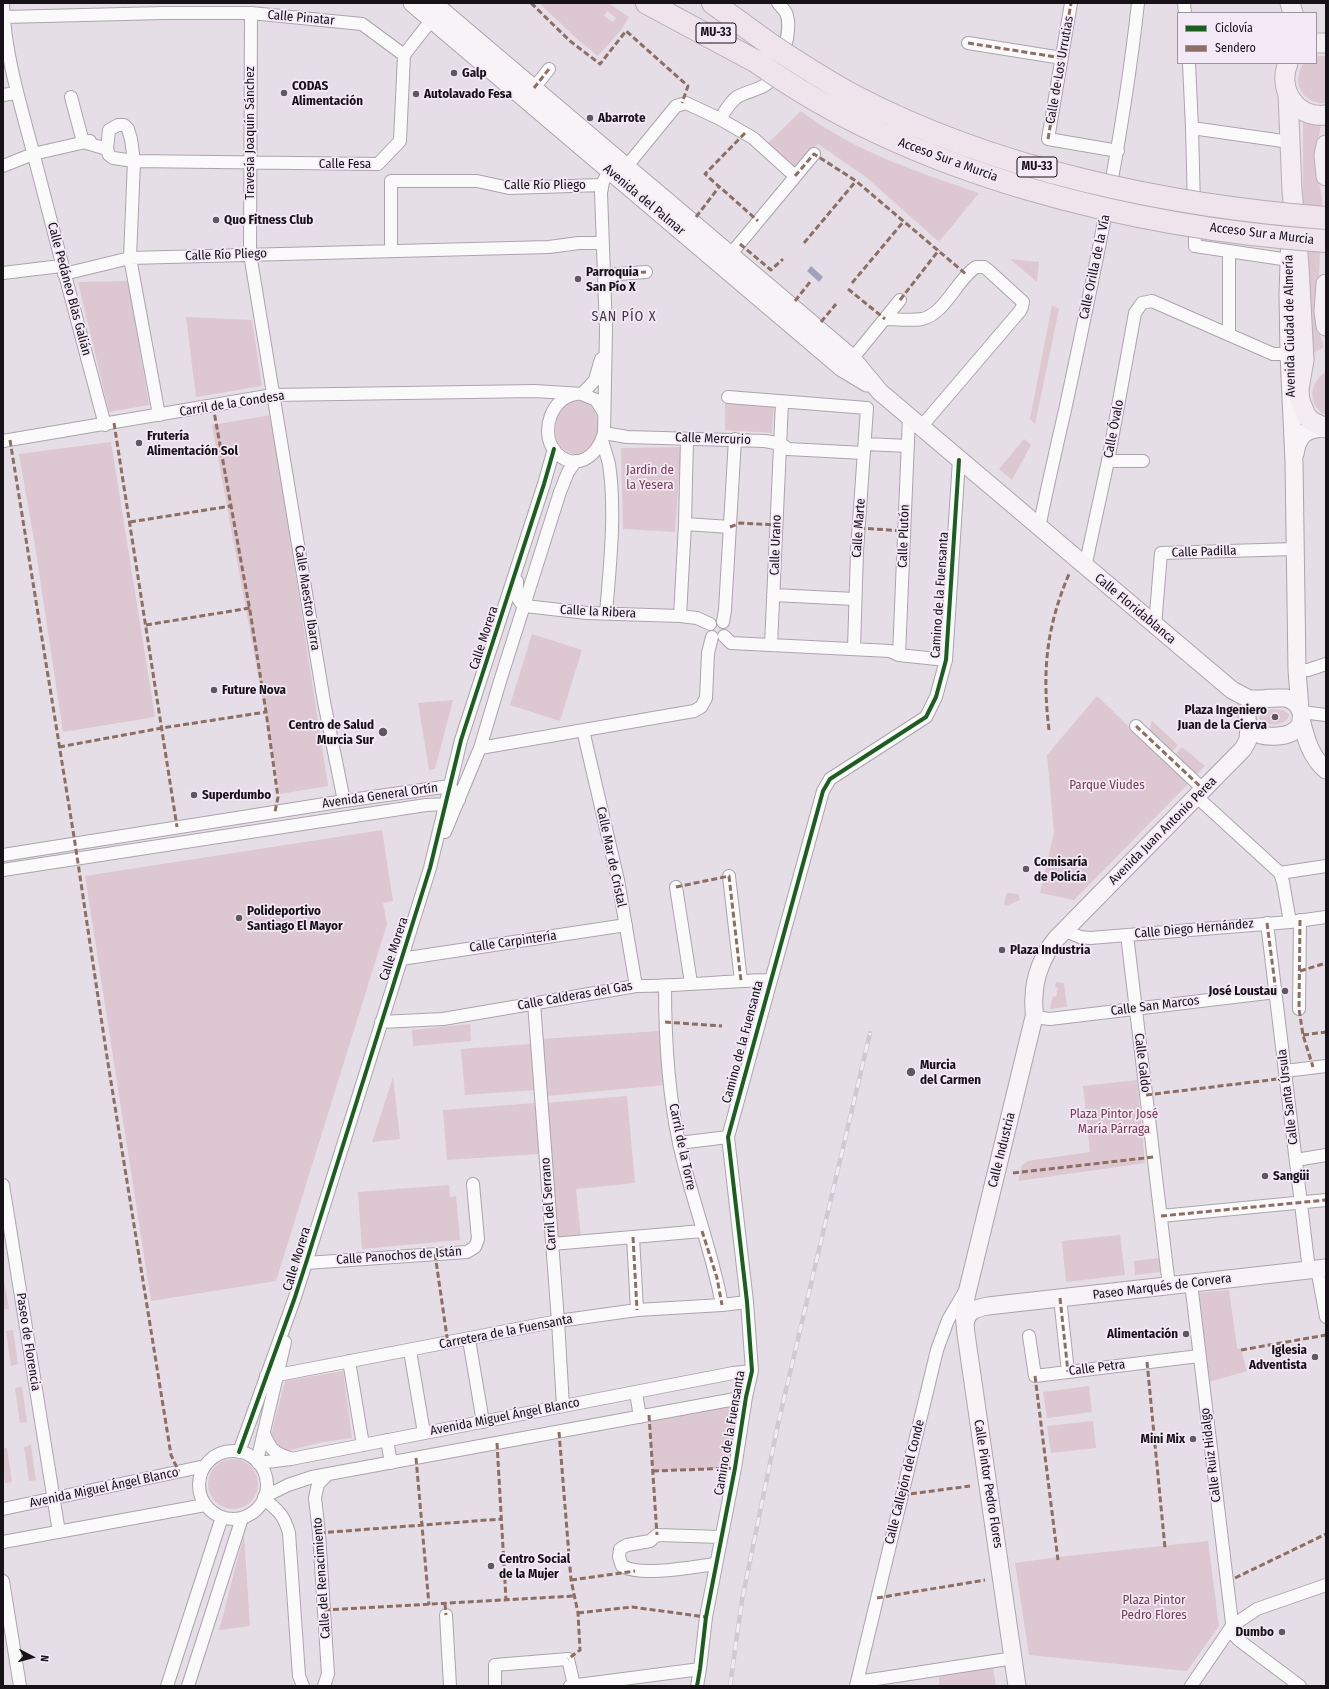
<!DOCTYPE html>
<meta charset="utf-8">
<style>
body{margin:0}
#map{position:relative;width:1329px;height:1689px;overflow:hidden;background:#e5dee6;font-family:"Fira Sans Condensed",sans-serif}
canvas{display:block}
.frame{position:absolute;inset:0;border:4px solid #161217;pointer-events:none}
.legend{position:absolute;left:1177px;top:12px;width:140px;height:52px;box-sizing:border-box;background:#f4e9f7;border:1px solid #9b939d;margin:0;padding:5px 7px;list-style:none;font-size:12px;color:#161217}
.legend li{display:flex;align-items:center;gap:8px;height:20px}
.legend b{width:20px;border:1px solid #9b939d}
.north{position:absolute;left:12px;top:1637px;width:40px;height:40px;-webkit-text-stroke:3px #f4e9f7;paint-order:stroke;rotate:96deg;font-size:11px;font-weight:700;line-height:16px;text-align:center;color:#161217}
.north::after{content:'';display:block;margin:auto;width:14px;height:18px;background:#161217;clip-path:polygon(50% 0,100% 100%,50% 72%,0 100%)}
</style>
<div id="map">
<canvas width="1329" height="1689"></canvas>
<div class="frame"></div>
<ul class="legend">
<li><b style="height:5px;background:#1b5e20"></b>Ciclovía</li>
<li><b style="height:5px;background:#8d6e63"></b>Sendero</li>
</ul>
<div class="north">N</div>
</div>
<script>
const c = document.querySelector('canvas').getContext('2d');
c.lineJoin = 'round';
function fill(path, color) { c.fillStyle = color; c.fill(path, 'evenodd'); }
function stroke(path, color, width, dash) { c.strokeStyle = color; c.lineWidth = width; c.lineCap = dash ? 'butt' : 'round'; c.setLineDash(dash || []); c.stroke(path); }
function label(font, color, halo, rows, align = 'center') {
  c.font = font + ' "Fira Sans Condensed",sans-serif'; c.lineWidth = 3.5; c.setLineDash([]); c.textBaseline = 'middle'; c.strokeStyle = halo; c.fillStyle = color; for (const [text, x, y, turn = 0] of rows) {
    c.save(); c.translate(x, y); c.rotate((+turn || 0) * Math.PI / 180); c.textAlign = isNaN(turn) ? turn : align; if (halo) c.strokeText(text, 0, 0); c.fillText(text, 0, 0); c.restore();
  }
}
const green = new Path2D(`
 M 539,3 L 608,3 L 629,17 L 621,30 L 598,56 L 576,38 ZM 607,11 L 616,18 L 613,22 L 604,16 Z
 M 1316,56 L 1326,56 L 1326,103 C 1303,105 1290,81 1304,63 L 1316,63 Z
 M 801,111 C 853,151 917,172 979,193 L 939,242 L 866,177 L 818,144 L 794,170 L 766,145 Z
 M 1303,122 L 1308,124 L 1321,125 L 1316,151 L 1318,178 L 1322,198 L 1317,326 L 1324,347 L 1310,355 L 1303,195 Z
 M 1010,259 L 1039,262 L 1037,282 Z
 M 128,281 L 149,405 L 109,412 L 78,282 Z
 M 1052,305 L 1059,309 L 1035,424 L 1030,419 Z
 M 186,317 L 252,320 L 262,386 L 196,397 Z
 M 1326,372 L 1326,415 C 1307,406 1309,382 1326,372 Z
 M 576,400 C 608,402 602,453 576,454 C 570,454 564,451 560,445 C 550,431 558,403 576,400 Z
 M 725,400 L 774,404 L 772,433 L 725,430 Z
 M 271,415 L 328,786 L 280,794 L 212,425 Z
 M 1024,439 L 1031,445 L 1012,480 L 999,469 Z
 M 111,442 L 155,717 L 63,732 L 35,546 L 19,454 Z
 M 681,447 L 675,532 L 623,529 L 621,448 Z
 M 532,634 L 582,650 L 560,721 L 510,705 Z
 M 1097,696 L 1188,784 L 1074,900 L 1040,893 L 1054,833 L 1047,755 Z
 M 453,700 L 435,769 L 429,770 L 418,703 Z
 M 1273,709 L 1283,710 L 1289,714 L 1289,717 C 1282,726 1269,727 1260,720 L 1259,717 L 1266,711 Z
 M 1152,721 L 1178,745 L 1171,753 L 1150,733 L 1151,723 Z
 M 1182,747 L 1205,766 L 1195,776 L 1174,756 Z
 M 382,830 L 393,901 L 383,903 L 387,924 L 276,1281 L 151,1301 L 85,876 Z
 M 1007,893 L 1018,894 L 1020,900 L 1006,906 L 1004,904 Z
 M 1056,982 L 1064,983 L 1067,1007 L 1050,1009 L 1053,996 L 1056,997 L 1058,988 L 1055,987 Z
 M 470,1024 L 471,1041 L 413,1046 L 412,1030 Z
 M 659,1031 L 665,1085 L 546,1096 L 542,1039 Z
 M 531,1044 L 535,1090 L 465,1095 L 461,1049 Z
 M 393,1077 L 400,1139 L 372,1142 Z
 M 1137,1080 L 1145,1163 L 1018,1181 L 1022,1165 L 1028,1161 L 1090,1152 L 1083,1086 Z
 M 627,1096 L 635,1183 L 576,1189 L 581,1237 L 558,1239 L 546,1103 Z
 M 536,1103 L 539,1154 L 447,1160 L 443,1110 Z
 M 449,1185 L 450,1197 L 456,1196 L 460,1240 L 362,1249 L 358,1192 Z
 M 1120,1235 L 1125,1275 L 1066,1282 L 1062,1241 Z
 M 1159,1258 L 1161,1272 L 1135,1275 L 1134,1261 Z
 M 3,1275 L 9,1309 L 3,1310 Z
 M 1229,1290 L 1237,1348 L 1241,1350 L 1247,1371 L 1209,1382 L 1199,1293 Z
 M 13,1330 L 18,1364 L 11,1366 L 6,1331 Z
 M 343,1371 L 352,1438 L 323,1442 L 282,1452 L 271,1435 L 285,1381 Z
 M 1089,1386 L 1092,1412 L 1047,1418 L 1043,1392 Z
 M 22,1387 L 27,1422 L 20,1423 L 15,1388 Z
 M 746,1397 L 735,1468 L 653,1471 L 649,1415 Z
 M 1093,1421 L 1096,1448 L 1051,1453 L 1047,1426 Z
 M 31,1445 L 36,1480 L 29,1481 L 24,1447 Z
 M 7,1448 L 12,1482 L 5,1483 L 3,1470 L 3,1449 Z
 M208 1484a25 25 0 1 1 50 0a25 25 0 1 1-50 0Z
 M 244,1535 L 250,1626 L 219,1630 Z
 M 1208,1541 L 1219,1626 L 1187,1671 L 1029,1655 L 1015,1563 L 1058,1557 Z
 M 993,1667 L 996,1686 L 939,1686 L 939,1677 Z`);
const water = new Path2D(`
 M 811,266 L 823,277 L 819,282 L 807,271 Z`);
const street = new Path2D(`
 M 1071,3 L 1048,139 L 1118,151
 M 1184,3 L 1185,13
 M 3,5 C 5,56 21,106 34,156 C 57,246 81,335 105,425
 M 251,13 L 250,254 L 324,702 L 344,801
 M 4,17 L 164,13 L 251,13 L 362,24 L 404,55
 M 968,43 L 1062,58
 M 1189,63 L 1192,128 L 1195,246 L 1289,260
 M 534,88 L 549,69
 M 3,95 L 17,93
 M 71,97 L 83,142
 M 720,119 C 725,111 730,102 737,97 C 747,91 760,90 768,83 C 781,72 793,28 786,13 C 784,9 780,6 778,3
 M 1192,128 L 1290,142
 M 83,142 L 107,149 L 109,155 L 113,158 L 134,161 L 378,164 L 400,141 L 404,55 L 436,14
 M 107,149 L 109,130 L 118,125 L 124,125 L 128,129 L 131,139 L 134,161 L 130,258 L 159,415
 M 3,166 L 33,154 L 90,141
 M 391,251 L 391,181 L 477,181 L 509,188 L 602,185
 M 730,255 L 814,154
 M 3,273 L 61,266
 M 64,274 L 130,258 L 549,247 L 579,243 L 603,243
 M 605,275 L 646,272
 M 885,319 C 897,319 911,321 922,319 C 945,314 957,279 976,267 L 984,267 L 988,270 L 1023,302 L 1022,307 L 1020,311 L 921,427
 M 1229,335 L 1229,251
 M 852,359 L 900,300
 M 576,394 C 552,397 540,431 554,450 C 573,474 598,457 604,433 L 606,330 L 601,193 L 603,182 L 609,171 L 631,161 L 676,106 L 686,103 L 720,119 L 753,138 L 795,176
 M 582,394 L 595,380 L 601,359
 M 728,397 L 867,408
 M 604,433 L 627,437 L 765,441 L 781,444 L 788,449 L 864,453
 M 602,440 C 604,448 607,456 609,464 C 616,510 610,566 606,613
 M 3,441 L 273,395 L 535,391 L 582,394 L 596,400 L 604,413
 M 865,444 L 908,446
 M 1108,461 L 1143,461
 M 685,524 L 730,527
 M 1039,528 C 1047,488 1056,449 1065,410 C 1094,275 1123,140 1138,3
 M 1085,567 L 1108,461 L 1135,313 L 1142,303 L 1152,301 L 1273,354 L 1289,354
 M 517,581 C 517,591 515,600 525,606 L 587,613 L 680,616 L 697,618 L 710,624
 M 773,595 L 855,599
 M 680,616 L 685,524 L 687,439
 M 723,622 L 725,610 L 735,439
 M 1155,626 L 1161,553 L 1295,549
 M 724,636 L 731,643 L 890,651 L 899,655 L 946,660
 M 771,645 L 782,402
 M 854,649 L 857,551 L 867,408
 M 899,655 L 909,417
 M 1297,670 L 1308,670 L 1326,664
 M 1301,712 L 1326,715
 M 1136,726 L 1204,790
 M 583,730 L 618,880 L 636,986
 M 480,748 L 694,711 L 701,707 L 706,698 L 708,653 L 712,637
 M 1197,797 L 1280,873 L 1283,882 L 1290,922
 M 445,832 L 480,748 L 501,678 L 560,492 L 568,472 L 576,461
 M 3,855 L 344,801 L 450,786 L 459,800 L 446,804 L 426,805 L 3,870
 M 1280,873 L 1326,866
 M 729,876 L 741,981
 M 676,887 L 691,983
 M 1267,923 L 1309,1270
 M 1064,930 L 1080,937 L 1090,938 L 1290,922 L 1326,917
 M 1127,935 L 1169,1286
 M 401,959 L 626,925
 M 665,986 C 665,1038 668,1092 679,1143 C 691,1198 712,1250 722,1305
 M 534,1003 L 558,1321 L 563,1406
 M 1299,1009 L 1300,920
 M 1034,1017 L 1050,1019 L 1276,992
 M 381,1022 L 443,1019 L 636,986 C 681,986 726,981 770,980
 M 1285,1071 L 1326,1066
 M 679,1143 L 728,1137
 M 1296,1160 L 1326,1155
 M 3,1185 L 59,1532
 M 1161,1216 L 1326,1200
 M 633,1237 L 637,1310
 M 552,1244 L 702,1231
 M 306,1263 L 467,1252 L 475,1247 L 478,1239 L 473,1184
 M 1317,1269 L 1326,1317
 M 1191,1283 L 1233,1631 L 1234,1635 L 1240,1641 L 1300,1686
 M 1060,1298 L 1068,1372
 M 1029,1336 L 1035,1376 L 1199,1356
 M 469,1340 L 483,1422
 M 410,1351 L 424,1433
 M 349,1361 L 363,1445
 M 266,1376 L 278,1375 L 558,1321 L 637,1310 L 722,1305 L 747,1302
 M 636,1393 L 640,1417
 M 264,1434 C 271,1450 274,1453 290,1458
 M 387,1440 L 391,1463
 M199 1485a34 34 0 1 1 68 0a34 34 0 1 1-68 0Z
 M 239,1452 L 294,1300 L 306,1263 L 430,868 L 461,740 L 544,484 L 554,449
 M 257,1461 L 285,1342
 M 258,1463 L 291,1459 L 733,1373 L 752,1371
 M 264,1497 L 288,1485 L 312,1477 L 746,1397
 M 264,1499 C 278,1510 284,1515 289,1533 L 299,1676 L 303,1686
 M 3,1509 L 205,1466
 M 3,1542 L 205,1505
 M 715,1564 C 692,1567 642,1577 622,1566 L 619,1557 L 620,1549 L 627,1545 L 650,1541 L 657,1535 L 721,1537
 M 3,1581 L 20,1686
 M 446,1615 L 450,1686
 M 857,1682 L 1014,1658
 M 167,1686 L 222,1517
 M 188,1686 L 242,1518
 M 324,1686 L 328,1674 L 319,1533 L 315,1498 L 318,1484 L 328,1474
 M 495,1686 L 495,1665 L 568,1659 L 574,1685
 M 570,1686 L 700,1669
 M 697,1686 L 700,1669 L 706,1617 L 735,1468 L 746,1397 L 752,1371 L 747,1302 L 728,1137 L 823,791 L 830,779 L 926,717 L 936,697 L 946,660 L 959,460
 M 856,1686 L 937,1350 L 948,1320 L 965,1291
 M 1191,1686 L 1232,1626 L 1257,1609 L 1326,1585`);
const secondary = new Path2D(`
 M 412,3 L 842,368 L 867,383
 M 433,3 L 851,357 L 880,392 L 1232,690 L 1249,699 L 1261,699
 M 1290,235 L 1288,294 L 1289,354 L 1294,462 L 1297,670 L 1300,709
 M 1295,454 C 1298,435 1305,429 1325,428
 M 1286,698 C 1301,702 1308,721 1294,731 C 1287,737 1269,737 1261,735 C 1245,731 1242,710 1256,702 C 1263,697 1277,698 1286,698 Z
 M 1301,719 C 1306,739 1310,756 1326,770
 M 965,1325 C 966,1311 976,1308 988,1306 L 1326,1268
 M 1017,1686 L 966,1334 L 964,1313 L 966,1297 L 1034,1017 C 1035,1011 1033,1005 1034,998 C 1034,977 1043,955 1056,939 L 1243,749 L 1248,740 L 1249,725`);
const primary = new Path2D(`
 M 1290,3 L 1293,13
 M 1316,43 L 1326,43
 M 1288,63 C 1277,89 1296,119 1326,115
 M 1288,94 L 1292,191 L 1299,266 L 1304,360 L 1299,389 L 1300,401 L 1306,415 L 1311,421 L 1326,428
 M 1326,145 L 1324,155 L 1326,176
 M 1326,284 L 1324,311 L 1326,326`);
const highway = new Path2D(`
 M 647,3 L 757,62
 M 713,3 L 771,45`);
const rail = new Path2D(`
 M 730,1686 L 742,1600 L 778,1424 L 870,1033`);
const highwayBridge = new Path2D(`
 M 771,45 C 798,63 826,81 854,96 C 995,170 1168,206 1326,218
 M 757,62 C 914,175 1135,228 1326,241`);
const quiet = new Path2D(`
 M 531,3 L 570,41 L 600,64 L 626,31 L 688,86 L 682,103
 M 968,43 L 1062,58
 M 534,88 L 549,69
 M 745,133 L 705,174 L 758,221
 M 1048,139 L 1071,3
 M 795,176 L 814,154 L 856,181 L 967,275
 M 696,217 L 719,187
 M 804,243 L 856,181
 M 740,244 L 771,270 L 783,259
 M 605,275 L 646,272
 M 852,283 L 904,221
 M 848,289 L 885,319
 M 900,300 L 939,250
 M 795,301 L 810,282
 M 821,322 L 836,304
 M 213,406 L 250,611 L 266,712 L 278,797 L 275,812
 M 114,423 L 177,827
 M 10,440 L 75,843 L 107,1057 L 171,1455 L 179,1472
 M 130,522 L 231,506
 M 730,527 L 740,523 L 777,525
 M 859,528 L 904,531
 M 146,625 L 250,608
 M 1136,726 L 1204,790
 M 1049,730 C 1042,672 1046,628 1069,574
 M 59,747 L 162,728 L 266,712
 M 676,887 L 729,876 L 741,981
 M 1300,920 L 1299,1009 L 1303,1035 L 1313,1067
 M 1267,923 L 1276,992
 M 1300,971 L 1326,963
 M 665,1022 L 722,1026
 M 1303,1035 L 1326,1032
 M 1146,1095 L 1286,1078
 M 1013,1173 L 1154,1157
 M 1161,1216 L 1326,1200
 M 702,1231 L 717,1278 L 722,1305
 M 633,1237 L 637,1310
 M 435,1254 L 448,1344
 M 1060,1298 L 1068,1372
 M 1241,1350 L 1326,1335
 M 1147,1362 L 1165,1548
 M 1035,1376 L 1058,1560
 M 649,1415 L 657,1535
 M 559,1432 L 571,1580 L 578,1613 L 580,1650 L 568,1659
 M 497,1443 L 506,1600
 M 416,1458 L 429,1605
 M 653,1471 L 735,1468
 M 902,1495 L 970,1486
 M 319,1533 L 501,1519
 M 1235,1578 L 1326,1534
 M 571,1580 L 635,1571
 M 877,1598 L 985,1580
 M 445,1604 L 446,1615
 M 324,1610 L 574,1596
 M 578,1613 L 632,1607 L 706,1617`);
const cycleway = new Path2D(`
 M 239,1452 L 294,1300 L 306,1263 L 430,868 L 461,740 L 544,484 L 554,449
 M 697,1686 L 700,1669 L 706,1617 L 735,1468 L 746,1397 L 752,1371 L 747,1302 L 728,1137 L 823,791 L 830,779 L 926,717 L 936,697 L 946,660 L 959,460`);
const markers = [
 [454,73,4,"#5e595f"],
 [284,93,4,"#5e595f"],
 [416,94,4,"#5e595f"],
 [590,118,4,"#5e595f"],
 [216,220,4,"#5e595f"],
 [578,279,4,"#5e595f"],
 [139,443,4,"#5e595f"],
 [214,690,4,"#5e595f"],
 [1275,717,4,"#5e595f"],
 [383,732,5,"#5e595f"],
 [194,795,4,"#5e595f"],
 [1026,869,4,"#5e595f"],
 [239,918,4,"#5e595f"],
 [1002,950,4,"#5e595f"],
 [1285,991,4,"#5e595f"],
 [911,1072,5,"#5e595f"],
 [1265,1176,4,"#5e595f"],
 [1186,1334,4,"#5e595f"],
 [1315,1357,4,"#5e595f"],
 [1193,1439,4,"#5e595f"],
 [491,1566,4,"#5e595f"],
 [1282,1632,4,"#5e595f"]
];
const shields = [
 [716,33,40],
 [1037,167,40]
];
const shieldNames = [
 ["MU-33",716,33],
 ["MU-33",1037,167]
];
const streetNames = [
 ["Calle Pinatar",301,18,5],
 ["Calle de Los Urrutias",1060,70,-80],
 ["Travesía Joaquín Sánchez",250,133,-90],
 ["Acceso Sur a Murcia",948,160,20],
 ["Calle Fesa",345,164],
 ["Calle Río Pliego",545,185],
 ["Avenida del Palmar",644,200,40],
 ["Acceso Sur a Murcia",1262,234,7],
 ["Calle Río Pliego",226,255,-2],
 ["Calle Orilla de la Vía",1095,267,-78],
 ["Calle Pedáneo Blas Galián",69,289,75],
 ["Avenida Ciudad de Almería",1290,326,-91],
 ["Carril de la Condesa",232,404,-9],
 ["Calle Óvalo",1114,429,-79],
 ["Calle Mercurio",713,439,2],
 ["Calle Marte",859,528,-86],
 ["Calle Plutón",904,536,-88],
 ["Calle Urano",776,545,-88],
 ["Calle Padilla",1204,552,-2],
 ["Camino de la Fuensanta",940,595,-86],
 ["Calle Maestro Ibarra",307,598,81],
 ["Calle Floridablanca",1135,609,40],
 ["Calle la Ribera",598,612,3],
 ["Calle Morera",484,638,-72],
 ["Avenida General Ortín",380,796,-8],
 ["Avenida Juan Antonio Perea",1163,831,-45],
 ["Calle Mar de Cristal",611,857,78],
 ["Calle Diego Hernández",1194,929,-5],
 ["Calle Carpintería",513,942,-8],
 ["Calle Morera",394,949,-72],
 ["Calle Calderas del Gas",575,996,-10],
 ["Calle San Marcos",1155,1006,-7],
 ["Camino de la Fuensanta",743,1042,-75],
 ["Calle Galdo",1142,1063,83],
 ["Calle Santa Úrsula",1288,1097,-97],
 ["Carril de la Torre",682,1147,78],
 ["Calle Industria",1002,1150,-76],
 ["Carril del Serrano",549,1204,-94],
 ["Calle Panochos de Istán",399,1256,-4],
 ["Calle Morera",297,1259,-73],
 ["Paseo Marqués de Corvera",1162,1287,-7],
 ["Carretera de la Fuensanta",506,1332,-11],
 ["Paseo de Florencia",28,1342,81],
 ["Calle Petra",1097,1368,-7],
 ["Avenida Miguel Ángel Blanco",505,1417,-11],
 ["Camino de la Fuensanta",730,1433,-80],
 ["Calle Ruiz Hidalgo",1211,1455,-97],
 ["Calle Callejón del Conde",905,1482,-76],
 ["Calle Pintor Pedro Flores",988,1484,81],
 ["Avenida Miguel Ángel Blanco",104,1488,-12],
 ["Calle del Renacimiento",322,1578,-94]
];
const poiNames = [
 ["Galp",462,73],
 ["CODAS",292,86],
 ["Alimentación",292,101],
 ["Autolavado Fesa",424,94],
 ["Abarrote",598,118],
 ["Quo Fitness Club",224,220],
 ["Parroquia",586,272],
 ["San Pío X",586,287],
 ["Frutería",147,436],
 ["Alimentación Sol",147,451],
 ["Future Nova",222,690],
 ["Plaza Ingeniero",1267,710,"right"],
 ["Juan de la Cierva",1267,725,"right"],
 ["Centro de Salud",374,725,"right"],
 ["Murcia Sur",374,740,"right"],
 ["Superdumbo",202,795],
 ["Comisaría",1034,862],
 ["de Policía",1034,877],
 ["Polideportivo",247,911],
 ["Santiago El Mayor",247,926],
 ["Plaza Industria",1010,950],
 ["José Loustau",1277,991,"right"],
 ["Murcia",920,1065],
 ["del Carmen",920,1080],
 ["Sangüi",1273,1176],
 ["Alimentación",1178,1334,"right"],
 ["Iglesia",1307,1350,"right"],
 ["Adventista",1307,1365,"right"],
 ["Mini Mix",1185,1439,"right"],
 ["Centro Social",499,1559],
 ["de la Mujer",499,1574],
 ["Dumbo",1274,1632,"right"]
];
const parkNames = [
 ["Jardín de",650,470],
 ["la Yesera",650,485],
 ["Parque Viudes",1107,785],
 ["Plaza Pintor José",1114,1114],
 ["María Párraga",1114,1129],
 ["Plaza Pintor",1154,1600],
 ["Pedro Flores",1154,1615]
];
const neighbourhoodNames = [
 ["SAN PÍO X",624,317]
];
fill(green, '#ddc7d0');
fill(water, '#a0a2bb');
stroke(street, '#aaa5ab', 14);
stroke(secondary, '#aaa5ab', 19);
stroke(primary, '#b9acb7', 21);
stroke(highway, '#b9acb7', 24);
stroke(street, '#fbfafb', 12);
stroke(secondary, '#f8f3f7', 17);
stroke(primary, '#f3edf2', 19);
stroke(highway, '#efe4ec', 22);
stroke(rail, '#cdcbce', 4.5);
stroke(rail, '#f4e9f7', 3, [9]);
stroke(highwayBridge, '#b9acb7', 24, []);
stroke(highwayBridge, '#efe4ec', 22);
stroke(quiet, '#8d6e63', 3, [6, 3]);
stroke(cycleway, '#1b5e20', 4);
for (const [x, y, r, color] of markers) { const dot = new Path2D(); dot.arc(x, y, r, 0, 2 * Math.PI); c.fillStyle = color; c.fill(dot); stroke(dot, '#f4e9f7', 1.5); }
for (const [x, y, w] of shields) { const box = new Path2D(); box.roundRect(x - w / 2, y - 10, w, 20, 3); c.fillStyle = '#f4e9f7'; c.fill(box); stroke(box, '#161217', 1); }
label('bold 12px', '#161217', null, shieldNames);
label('13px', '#161217', '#f4e9f7', streetNames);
label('bold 13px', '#161217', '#f4e9f7', poiNames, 'left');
label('13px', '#763e52', '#f4e9f7', parkNames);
c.letterSpacing = '1px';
label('14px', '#403742', '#f4e9f7', neighbourhoodNames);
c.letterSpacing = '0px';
</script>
